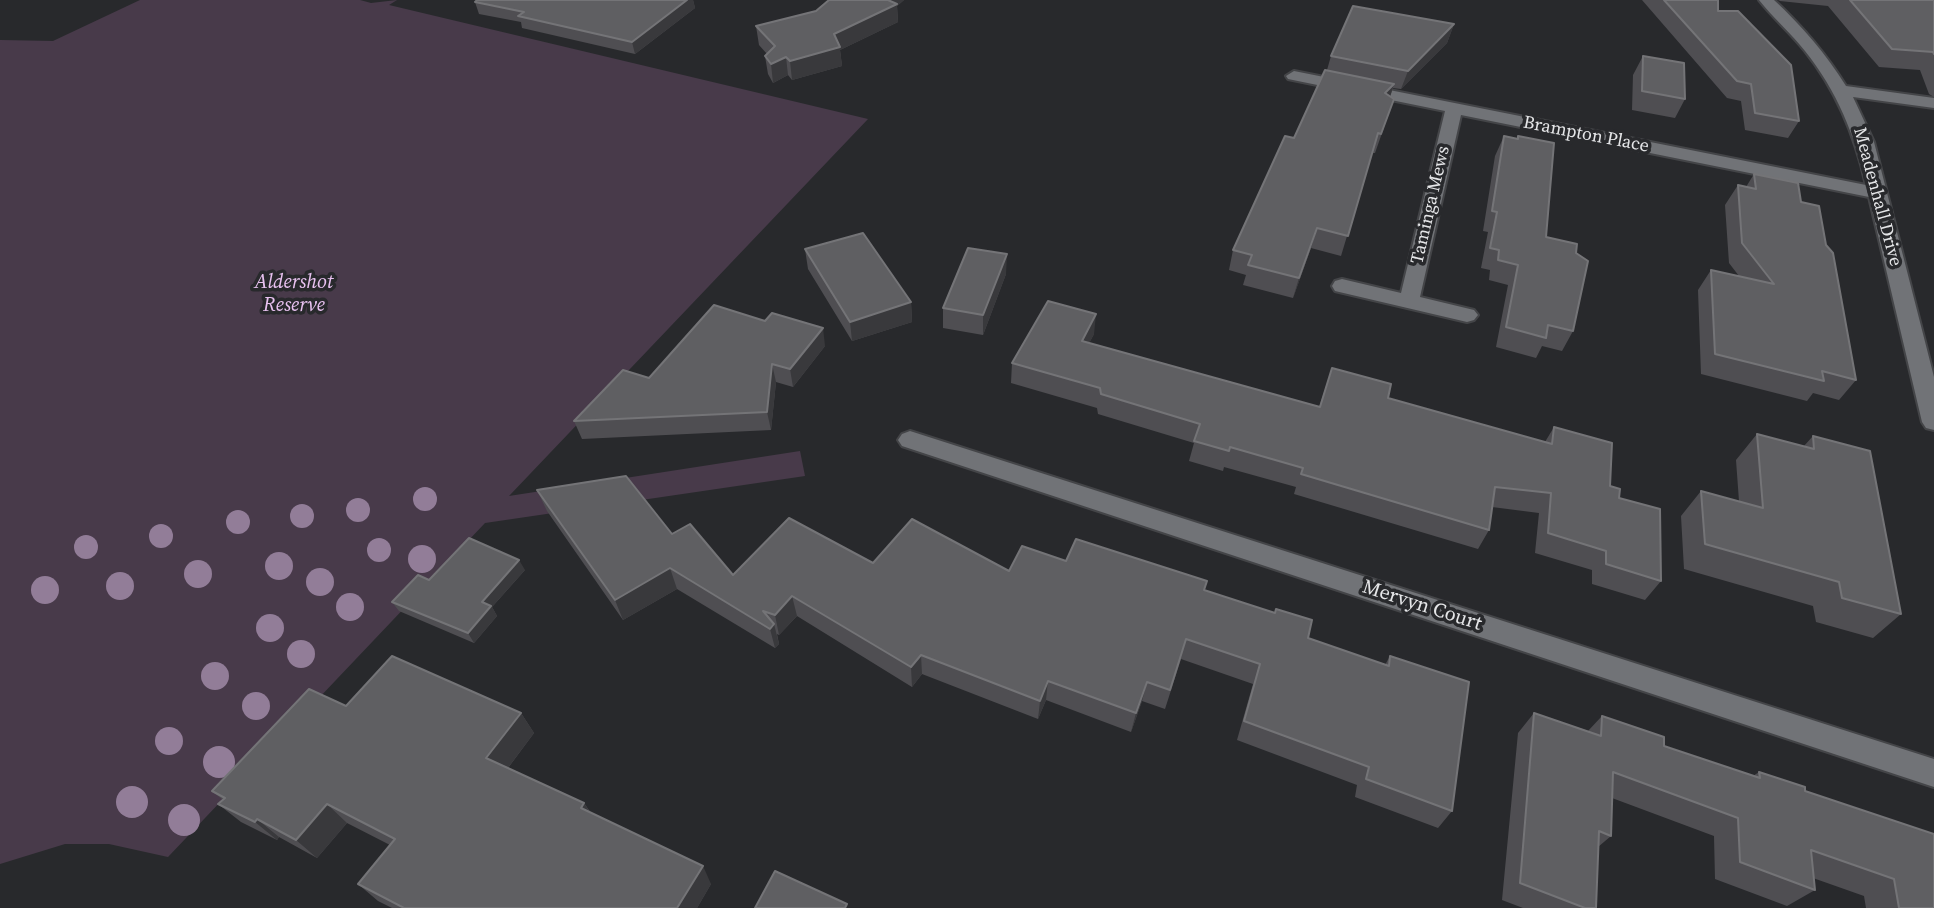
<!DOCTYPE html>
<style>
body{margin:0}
canvas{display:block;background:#28292c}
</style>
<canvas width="1934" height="908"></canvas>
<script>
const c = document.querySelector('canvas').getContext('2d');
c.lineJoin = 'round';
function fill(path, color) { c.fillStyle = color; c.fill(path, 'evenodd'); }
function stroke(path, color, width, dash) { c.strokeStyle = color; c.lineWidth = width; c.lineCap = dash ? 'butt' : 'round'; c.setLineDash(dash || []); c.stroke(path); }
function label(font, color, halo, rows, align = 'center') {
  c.font = font + ' "Source Serif 4",serif'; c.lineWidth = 7; c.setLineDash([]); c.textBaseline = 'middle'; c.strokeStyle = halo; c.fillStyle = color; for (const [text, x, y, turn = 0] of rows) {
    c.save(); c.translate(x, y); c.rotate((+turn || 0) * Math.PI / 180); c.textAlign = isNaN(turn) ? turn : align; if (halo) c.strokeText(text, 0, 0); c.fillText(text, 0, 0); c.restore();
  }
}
const green = new Path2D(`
 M 140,0 L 360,0 L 371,3 L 397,0 L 389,5 L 868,119 L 509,496 L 800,451 L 805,476 L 485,523 L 168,857 L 109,844 L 65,844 L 0,864 L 0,40 L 53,41 Z`);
const minor = new Path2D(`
 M 1759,0 L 1774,0 C 1802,26 1826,54 1846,86 L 1934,98 L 1934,108 L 1853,97 L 1874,142 L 1934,377 L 1934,430 L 1926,428 L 1922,422 L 1869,197 L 1461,115 L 1420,297 L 1474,310 L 1478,315 L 1474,320 L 1467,322 L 1335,291 L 1332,286 L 1335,281 L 1342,279 L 1401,293 L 1445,111 L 1288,79 L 1286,76 L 1294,71 L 1866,185 C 1855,135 1837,91 1805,51 C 1791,33 1773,18 1759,0 Z
 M 910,431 L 1934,759 L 1934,787 L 902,446 L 898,440 L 902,434 Z`);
const trees = [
 [425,499,12],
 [358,510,12],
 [302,516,12],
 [238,522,12],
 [161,536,12],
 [86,547,12],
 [379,550,12],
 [422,559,14],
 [279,566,14],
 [198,574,14],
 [320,582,14],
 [120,586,14],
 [45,590,14],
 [350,607,14],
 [270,628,14],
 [301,654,14],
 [215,676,14],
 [256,706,14],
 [169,741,14],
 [219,762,16],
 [132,802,16],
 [184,820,16]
];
const wall = new Path2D(`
 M 477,0 L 693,0 L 695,8 L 635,54 L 522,28 L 521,22 L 479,14 L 475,2 Z
 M 829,0 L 904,0 L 897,6 L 898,22 L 840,50 L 842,66 L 792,80 L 788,75 L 773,83 L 768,74 L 765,56 L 767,54 L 759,45 L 756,26 L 816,11 Z
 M 1642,0 L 1718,0 L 1718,11 L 1799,121 L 1788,138 L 1745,130 L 1741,101 L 1727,98 Z
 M 1778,0 L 1934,0 L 1934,97 L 1929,94 L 1920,70 L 1879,67 L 1828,6 L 1780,1 Z
 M 1454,24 L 1447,43 L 1401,89 L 1393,88 L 1390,97 L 1394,99 L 1375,153 L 1372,153 L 1341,256 L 1311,248 L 1293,298 L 1243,285 L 1246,275 L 1229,270 L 1233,250 L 1294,138 L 1327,70 L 1331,56 Z
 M 1643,56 L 1685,99 L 1675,118 L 1632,110 L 1633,75 Z
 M 1504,136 L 1517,139 L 1518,136 L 1546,237 L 1576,253 L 1573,331 L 1562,351 L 1542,346 L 1536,358 L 1496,347 L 1508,285 L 1489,280 L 1490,270 L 1481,268 L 1488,232 L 1483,231 L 1495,156 Z
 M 1754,174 L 1801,202 L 1826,245 L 1856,380 L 1839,400 L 1813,393 L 1807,401 L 1701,374 L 1698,290 L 1711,270 L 1739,276 L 1729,263 L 1725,205 L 1738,185 L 1746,187 Z
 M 805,249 L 911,302 L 912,322 L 852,341 L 808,269 Z
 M 1006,274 L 983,335 L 943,328 L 943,308 Z
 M 1094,334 L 1089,343 L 1319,407 L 1332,368 L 1388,398 L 1545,442 L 1554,427 L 1610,486 L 1619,498 L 1661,581 L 1645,600 L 1592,584 L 1592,570 L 1535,553 L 1539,513 L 1492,507 L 1489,530 L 1478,549 L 1294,494 L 1296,487 L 1224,467 L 1223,471 L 1189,461 L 1194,443 L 1098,414 L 1097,408 L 1011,383 L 1012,363 Z
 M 825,346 L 793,387 L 776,382 L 771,430 L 582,439 L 574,421 L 649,378 Z
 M 1757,434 L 1804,446 L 1813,436 L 1901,614 L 1873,638 L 1816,622 L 1813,606 L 1684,569 L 1681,516 L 1701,491 L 1739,501 L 1736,460 Z
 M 537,490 L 672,534 L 733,575 L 873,563 L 1009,571 L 1066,561 L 1204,590 L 1308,638 L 1385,665 L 1390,656 L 1452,811 L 1438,828 L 1355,797 L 1357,785 L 1237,740 L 1253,684 L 1181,659 L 1165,709 L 1142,701 L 1131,732 L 1046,700 L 1038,719 L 922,674 L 912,687 L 797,616 L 779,635 L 777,634 L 779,644 L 775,648 L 677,589 L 623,620 L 547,511 Z
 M 525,570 L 492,607 L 497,616 L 474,643 L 399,611 L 392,602 L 429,580 Z
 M 346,706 L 521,713 L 534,733 L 508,768 L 584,803 L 591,813 L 711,884 L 697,908 L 392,908 L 378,901 L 358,884 L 390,845 L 347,823 L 317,858 L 279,837 L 277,840 L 241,822 L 218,804 L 223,800 L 212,791 Z
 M 1534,713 L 1588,731 L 1602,716 L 1664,746 L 1753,776 L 1759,772 L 1805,791 L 1934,908 L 1866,908 L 1864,896 L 1813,878 L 1815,890 L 1787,906 L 1715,879 L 1714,836 L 1612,798 L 1611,836 L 1598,847 L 1596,908 L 1523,908 L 1502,900 L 1518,733 Z`);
const shadedWall = new Path2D(`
 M 687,0 L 693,0 L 695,8 L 635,54 L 632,42 Z
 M 885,0 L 904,0 L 897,6 L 898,22 L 840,50 L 842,66 L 792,80 L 790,61 Z
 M 1454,24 L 1447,43 L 1401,89 L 1408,71 Z
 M 786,57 L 788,75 L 773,83 L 771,64 Z
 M 1394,84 L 1388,103 L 1385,93 Z
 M 1317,228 L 1311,248 L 1293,298 L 1299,278 Z
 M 1007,254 L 1006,274 L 983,335 L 983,315 Z
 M 911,302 L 912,322 L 852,341 L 850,322 Z
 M 1096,314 L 1094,334 L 1080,361 L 1082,341 Z
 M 823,328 L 825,346 L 793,387 L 790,369 Z
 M 772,364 L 776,382 L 771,430 L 767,412 Z
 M 519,560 L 525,570 L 492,607 L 497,616 L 474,643 L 468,633 L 482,602 Z
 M 670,568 L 677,589 L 623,620 L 615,600 Z
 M 792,596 L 797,616 L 779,635 L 775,615 Z
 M 774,624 L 779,644 L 775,648 L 770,629 Z
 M 921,655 L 922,674 L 912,687 L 911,667 Z
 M 1048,681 L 1046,700 L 1038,719 L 1040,701 Z
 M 1147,682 L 1142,701 L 1131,732 L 1136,713 Z
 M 521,713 L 534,733 L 501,777 L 486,758 Z
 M 584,803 L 596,822 L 581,808 Z
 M 327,804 L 347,823 L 317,858 L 296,840 Z
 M 257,819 L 279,837 L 277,840 L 255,822 Z
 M 703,866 L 711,884 L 697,908 L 677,908 Z`);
const building = new Path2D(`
 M 477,0 L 687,0 L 632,42 L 518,16 L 524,12 L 475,2 Z
 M 829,0 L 888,0 L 897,4 L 834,34 L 840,47 L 790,61 L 786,57 L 771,64 L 765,56 L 775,46 L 756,26 L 816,11 Z
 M 1664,0 L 1718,0 L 1718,11 L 1738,11 L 1791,65 L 1799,121 L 1755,113 L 1751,84 L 1737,81 Z
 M 1850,0 L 1934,0 L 1934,54 L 1933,52 L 1892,49 Z
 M 1353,6 L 1454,24 L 1408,71 L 1331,56 Z
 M 1643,56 L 1684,63 L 1685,99 L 1642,91 Z
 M 1325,70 L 1394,84 L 1385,93 L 1394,99 L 1381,134 L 1378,133 L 1348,236 L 1317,228 L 1299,278 L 1248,265 L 1252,255 L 1233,250 L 1285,136 L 1294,138 Z
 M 1504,136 L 1518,139 L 1518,136 L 1554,143 L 1546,237 L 1577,244 L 1576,253 L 1588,261 L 1573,331 L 1548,325 L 1546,338 L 1506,327 L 1518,265 L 1498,260 L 1499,250 L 1490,248 L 1497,212 L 1492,211 Z
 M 1754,174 L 1798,183 L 1801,202 L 1819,206 L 1826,245 L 1833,253 L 1856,380 L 1822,371 L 1824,381 L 1715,354 L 1711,270 L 1774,284 L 1742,243 L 1738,185 L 1756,189 Z
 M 863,233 L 911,302 L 850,322 L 805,249 Z
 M 968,248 L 1007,254 L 983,315 L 943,308 Z
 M 1048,301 L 1096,314 L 1082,341 L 1320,407 L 1332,368 L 1391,384 L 1388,398 L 1552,444 L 1554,427 L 1612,443 L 1610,486 L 1620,489 L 1619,498 L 1660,509 L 1661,581 L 1606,564 L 1606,551 L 1548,533 L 1551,493 L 1495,487 L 1489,530 L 1301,474 L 1303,468 L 1230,447 L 1229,451 L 1194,441 L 1200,424 L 1101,394 L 1100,388 L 1012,363 Z
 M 714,305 L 765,321 L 772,313 L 823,328 L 790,369 L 772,364 L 767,412 L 574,421 L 623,370 L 649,378 Z
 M 1757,434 L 1814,449 L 1813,436 L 1870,451 L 1901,614 L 1842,598 L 1839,582 L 1705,544 L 1701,491 L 1763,508 Z
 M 626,476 L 672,534 L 690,524 L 733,575 L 789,518 L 873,563 L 912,519 L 1009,571 L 1022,546 L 1066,561 L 1076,539 L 1207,581 L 1204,590 L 1275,613 L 1276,609 L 1312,620 L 1308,638 L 1389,666 L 1390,656 L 1469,682 L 1452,811 L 1366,779 L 1369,767 L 1244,721 L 1260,664 L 1186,639 L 1170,690 L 1147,682 L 1136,713 L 1048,681 L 1040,701 L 921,655 L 911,667 L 792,596 L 775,615 L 763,611 L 774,624 L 770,629 L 670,568 L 615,600 L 537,490 Z
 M 469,538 L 519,560 L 482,602 L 491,606 L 468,633 L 392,602 L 418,575 L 429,580 Z
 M 392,656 L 521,713 L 486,758 L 584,803 L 581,808 L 703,866 L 677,908 L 404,908 L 358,884 L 395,839 L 327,804 L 296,840 L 257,819 L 255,822 L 218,804 L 225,798 L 212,791 L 309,689 L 346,706 Z
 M 1534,713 L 1601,736 L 1602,716 L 1664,737 L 1664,746 L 1760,778 L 1759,772 L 1805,787 L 1805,791 L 1934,834 L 1934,908 L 1899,908 L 1894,879 L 1811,850 L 1815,890 L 1740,862 L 1738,818 L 1613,772 L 1611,836 L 1599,831 L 1596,908 L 1585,908 L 1520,883 Z
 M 775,871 L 847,904 L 845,908 L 755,908 Z`);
const farStreetnames = [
 ["Brampton Place",1586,135,11],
 ["Meadenhall Drive",1877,197,75],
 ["Taminga Mews",1431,205,-77]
];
const parkNames = [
 ["Aldershot",294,283],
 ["Reserve",294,306]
];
const streetNames = [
 ["Mervyn Court",1422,606,18]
];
fill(green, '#483a4a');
stroke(minor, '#444548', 4);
fill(minor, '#717377');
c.fillStyle = '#927d98';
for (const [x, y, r] of trees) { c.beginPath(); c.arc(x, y, r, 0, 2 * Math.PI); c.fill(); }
fill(wall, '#4f4e52');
fill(shadedWall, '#39393c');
fill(building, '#5f5f62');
stroke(building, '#747477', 2);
label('18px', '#e5e6e8', '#28292c', farStreetnames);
label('italic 20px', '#e9c2f1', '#28292c', parkNames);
label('20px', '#e5e6e8', '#28292c', streetNames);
</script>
